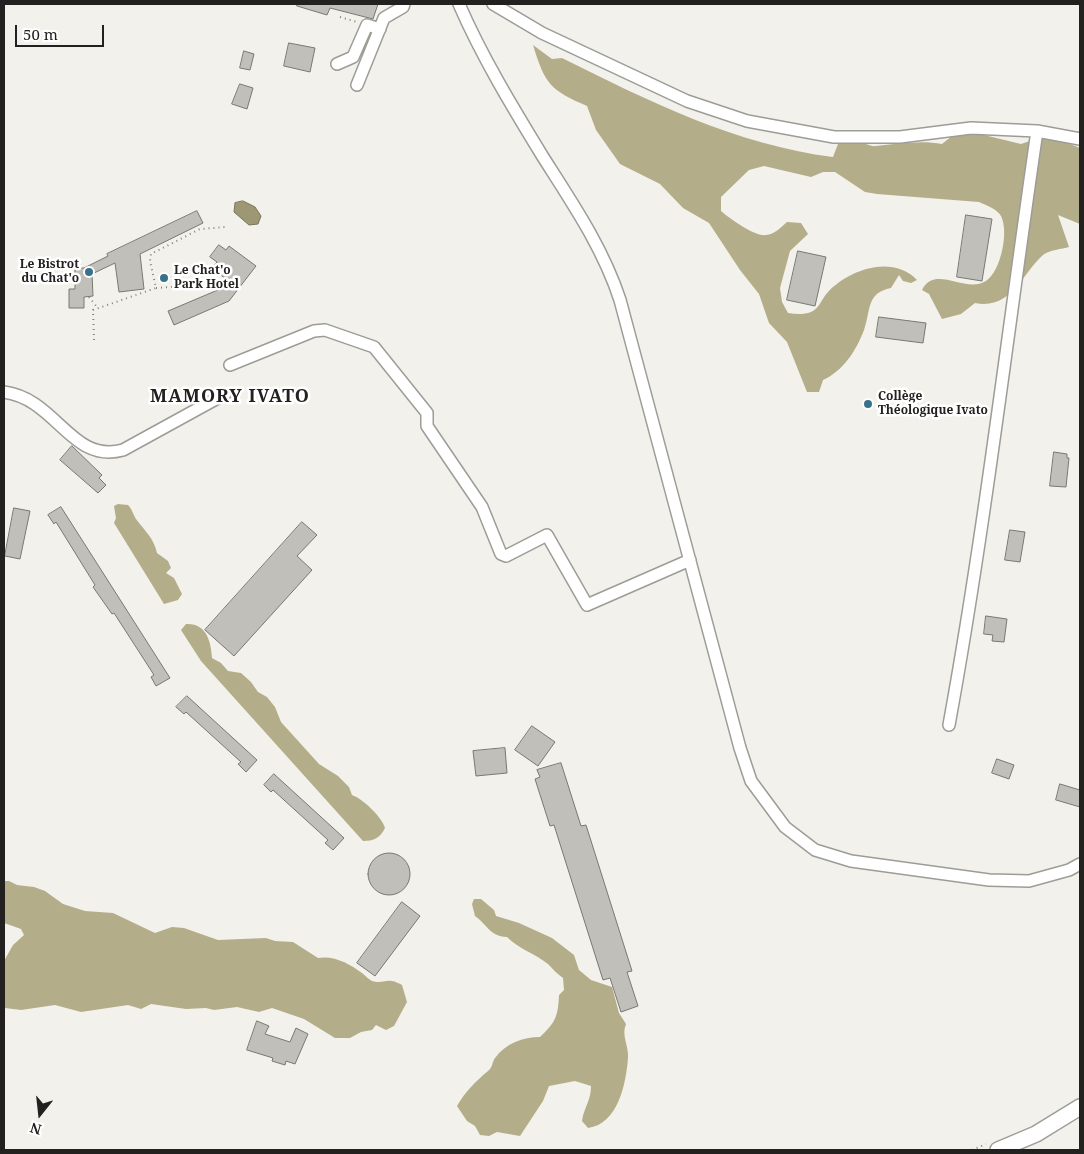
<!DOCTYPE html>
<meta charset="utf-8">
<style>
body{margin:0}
#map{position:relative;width:1084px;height:1154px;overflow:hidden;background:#f2f1eb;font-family:"Noto Serif",serif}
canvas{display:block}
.frame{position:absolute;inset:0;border:5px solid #22211f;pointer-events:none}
.north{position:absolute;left:15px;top:1089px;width:50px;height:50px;-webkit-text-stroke:4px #fff;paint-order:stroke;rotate:196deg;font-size:14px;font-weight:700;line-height:20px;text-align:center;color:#22211f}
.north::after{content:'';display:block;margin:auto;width:18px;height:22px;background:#22211f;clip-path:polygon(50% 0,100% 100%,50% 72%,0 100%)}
.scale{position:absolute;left:15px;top:25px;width:89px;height:22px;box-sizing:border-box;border:2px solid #22211f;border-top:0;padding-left:6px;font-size:15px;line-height:18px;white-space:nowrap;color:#22211f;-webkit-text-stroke:4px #fff;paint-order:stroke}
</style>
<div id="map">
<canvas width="1084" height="1154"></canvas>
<div class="frame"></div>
<div class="north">N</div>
<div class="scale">50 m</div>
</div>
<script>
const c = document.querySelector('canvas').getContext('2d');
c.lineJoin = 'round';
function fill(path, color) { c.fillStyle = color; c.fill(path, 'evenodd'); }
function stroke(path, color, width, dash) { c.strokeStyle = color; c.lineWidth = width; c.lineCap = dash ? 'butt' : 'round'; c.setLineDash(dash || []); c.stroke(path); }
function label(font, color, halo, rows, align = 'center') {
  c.font = font + ' "Noto Serif",serif'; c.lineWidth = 5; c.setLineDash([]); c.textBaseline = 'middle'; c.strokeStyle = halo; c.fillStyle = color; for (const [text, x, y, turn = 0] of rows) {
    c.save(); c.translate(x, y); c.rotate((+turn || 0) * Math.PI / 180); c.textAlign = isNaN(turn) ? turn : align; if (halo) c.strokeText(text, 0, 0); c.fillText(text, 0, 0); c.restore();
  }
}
const forest = new Path2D(`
 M 533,45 L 552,59 L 562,58 C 648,101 737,145 833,157 L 838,144 C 844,143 852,140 857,141 C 864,142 870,147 876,146 C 898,144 920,140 942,144 L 952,136 L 963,133 L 984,135 L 1021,144 L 1047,135 L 1080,148 L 1080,224 L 1058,215 L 1069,247 C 1062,249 1049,250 1043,255 C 1021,275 1011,310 975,303 L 961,314 L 942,319 L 929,294 L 922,290 C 935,264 965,294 986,281 C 1001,271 1009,232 1001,216 C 997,209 986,205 979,202 L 877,194 L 865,192 L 835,172 L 823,172 L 811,177 L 764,166 L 749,170 L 721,197 L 721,211 C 729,218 755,237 766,235 C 775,234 780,228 787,222 L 801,223 L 808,234 L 790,251 L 780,288 L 782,302 L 788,313 C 796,314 803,315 811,312 C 819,309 822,298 828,292 C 849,270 892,254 917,280 L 911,283 L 903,281 L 899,275 L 891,288 C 866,293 871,310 864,330 C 856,351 843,371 823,380 L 819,392 L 807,392 L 787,342 L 769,323 L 759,294 L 740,270 L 709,223 L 683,208 L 660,184 L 620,164 L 596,130 L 587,106 C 550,90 545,84 533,45 Z
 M 118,504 L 128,505 C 132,509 133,514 136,519 C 144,530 154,538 157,553 L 168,561 L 171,568 L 166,573 L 174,578 L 182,594 L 178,600 L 164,604 L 114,523 L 116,518 L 114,506 Z
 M 186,624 C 207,623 211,642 212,658 L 221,663 L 228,671 L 241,673 L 251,682 L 258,692 L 267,697 L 275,707 L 281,722 L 319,764 L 338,776 L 349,787 L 352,795 C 363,799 382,817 385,828 C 380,838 374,841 363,841 L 201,661 L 181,630 Z
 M 4,881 L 9,881 L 17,885 L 34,887 L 45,891 L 63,904 L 85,911 L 113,913 L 155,933 L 172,927 L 184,928 L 218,940 L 266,938 L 275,941 L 293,942 L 318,958 C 334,955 350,964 362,973 C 366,976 368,979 372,981 C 384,985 386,976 402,985 L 407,1002 L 394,1026 L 386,1030 L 376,1025 L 372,1030 L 361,1032 L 350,1038 L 335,1038 L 304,1019 L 272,1008 L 259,1012 L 237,1007 L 214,1010 L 206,1008 L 186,1009 L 151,1004 L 141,1009 L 128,1005 L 81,1012 L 55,1005 L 21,1010 L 5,1008 L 4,961 L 13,945 L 24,935 L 21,929 L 4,923 Z
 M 474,899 L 481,899 L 494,910 L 496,916 L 519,923 L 552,938 L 574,955 L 579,970 L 591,980 L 612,987 L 619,1013 L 626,1024 C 621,1035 629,1046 628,1058 C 626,1084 618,1124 588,1128 L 582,1121 C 584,1107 591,1101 591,1086 L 575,1081 L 549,1086 L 543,1101 L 520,1136 L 497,1132 L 489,1136 L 480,1135 L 475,1126 L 467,1121 L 457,1106 C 464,1093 477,1080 488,1071 C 493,1067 492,1062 495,1058 C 506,1043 523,1037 540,1037 C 556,1022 558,1016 559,995 L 564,990 L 563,978 C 557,974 553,969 548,964 C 534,953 519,949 507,937 C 489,936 488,925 475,916 L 472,904 Z`);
const water = new Path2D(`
 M 243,201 L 255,207 L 261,216 L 258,224 L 249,225 L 234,212 L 235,203 Z`);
const building = new Path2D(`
 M 297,4 L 378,4 L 373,19 L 330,8 L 327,15 L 297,6 Z
 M 289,43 L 315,48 L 310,72 L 284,66 Z
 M 244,51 L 254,54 L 250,70 L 240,68 Z
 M 240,84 L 253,88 L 247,109 L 232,104 Z
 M 197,211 L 203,223 L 140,254 L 144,289 L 119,292 L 115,263 L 92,274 L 93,296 L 84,297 L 84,308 L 69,308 L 69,289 L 75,289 L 75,268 L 84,268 L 108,256 L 107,254 Z
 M 966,215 L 992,219 L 982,281 L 957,277 Z
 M 219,245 L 226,250 L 229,246 L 256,266 L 229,301 L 174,325 L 168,311 L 232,284 L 212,268 L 217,262 L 210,257 Z
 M 798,251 L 826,257 L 815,306 L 787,300 Z
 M 879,317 L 926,323 L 923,343 L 876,337 Z
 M 72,446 L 102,475 L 99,478 L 106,485 L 98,493 L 60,460 Z
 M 1054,452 L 1067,454 L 1067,458 L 1069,458 L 1066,487 L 1050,486 Z
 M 61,507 L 170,678 L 156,686 L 151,677 L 154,675 L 114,613 L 112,614 L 93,587 L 95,585 L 56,522 L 54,524 L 48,515 Z
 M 14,508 L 30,511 L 20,559 L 5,556 Z
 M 302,522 L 317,535 L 297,556 L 312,570 L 234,656 L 205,630 Z
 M 1010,530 L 1025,532 L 1020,562 L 1005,560 Z
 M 986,616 L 1007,619 L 1004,642 L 992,641 L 993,635 L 984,634 Z
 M 187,696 L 257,760 L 246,772 L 238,764 L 241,762 L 186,712 L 184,714 L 176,707 Z
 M 532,726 L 555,742 L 538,766 L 515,750 Z
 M 505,748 L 507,773 L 476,776 L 473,751 Z
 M 997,759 L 1014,765 L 1009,779 L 992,773 Z
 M 561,763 L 581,826 L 586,825 L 632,971 L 627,972 L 638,1006 L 621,1012 L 610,978 L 603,980 L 554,825 L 550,826 L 535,779 L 540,777 L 537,770 Z
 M 274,774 L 344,838 L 333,850 L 325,843 L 328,840 L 273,790 L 271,792 L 264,785 Z
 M 1060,784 L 1080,790 L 1080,807 L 1056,800 Z
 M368 874a21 21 0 1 1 42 0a21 21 0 1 1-42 0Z
 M 402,902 L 420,916 L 375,976 L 357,963 Z
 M 257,1021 L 269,1026 L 265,1034 L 290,1042 L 296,1028 L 308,1034 L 295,1064 L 286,1061 L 285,1065 L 272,1061 L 273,1058 L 247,1050 Z`);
const path = new Path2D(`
 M 340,17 L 357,22
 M 156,288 L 218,284
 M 89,297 L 96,306
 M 94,340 L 93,310 L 156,288 L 150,261 L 151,254 L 200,229 L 226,227
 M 972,1150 L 986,1144`);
const minor = new Path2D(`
 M 459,4 C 482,57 513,108 543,157 C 573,204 603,248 620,300 L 740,748 L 751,781 L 785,827 L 815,850 L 851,861 L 989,880 L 1029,881 L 1069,870 L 1080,864
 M 493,4 L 542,33 L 687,101 L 747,121 L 834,137 L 900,137 L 971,128 L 1037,131 L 1080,139
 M 337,64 L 353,57 L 367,25 L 380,29
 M 357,85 L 384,18 L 403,7 L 404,4
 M 230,365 L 314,331 L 325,330 L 374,347 L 427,413 L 427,426 L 482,507 L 501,554 L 506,556 L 547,535 L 587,605 L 690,560
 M 4,392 C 57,399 71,464 123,450 L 225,394
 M 949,725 C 985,528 1008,329 1037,131`);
const major = new Path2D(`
 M 998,1150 L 1036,1134 L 1080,1107`);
const markers = [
 [89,272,5,"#38718a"],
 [164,278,5,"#38718a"],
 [868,404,5,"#38718a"]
];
const poiNames = [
 ["Le Bistrot",79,265,"right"],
 ["du Chat'o",79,279,"right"],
 ["Le Chat'o",174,271],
 ["Park Hotel",174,285],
 ["Collège",878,397],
 ["Théologique Ivato",878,411]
];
const districtNames = [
 ["MAMORY IVATO",230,397]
];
fill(forest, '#b4ad89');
fill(water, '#9e9774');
stroke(water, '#79745a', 1);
fill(building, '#c0bfba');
stroke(building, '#787873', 1);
stroke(minor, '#9d9c97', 14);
stroke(major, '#9d9c97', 18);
stroke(path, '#82817d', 2, [1, 4]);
stroke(minor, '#fff', 11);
stroke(major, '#fff', 15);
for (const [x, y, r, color] of markers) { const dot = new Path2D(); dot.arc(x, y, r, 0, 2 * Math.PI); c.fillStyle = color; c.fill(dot); stroke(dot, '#fff', 2); }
label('bold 12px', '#22211f', '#fff', poiNames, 'left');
c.letterSpacing = '1px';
label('bold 18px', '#22211f', '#fff', districtNames);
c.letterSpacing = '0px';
</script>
